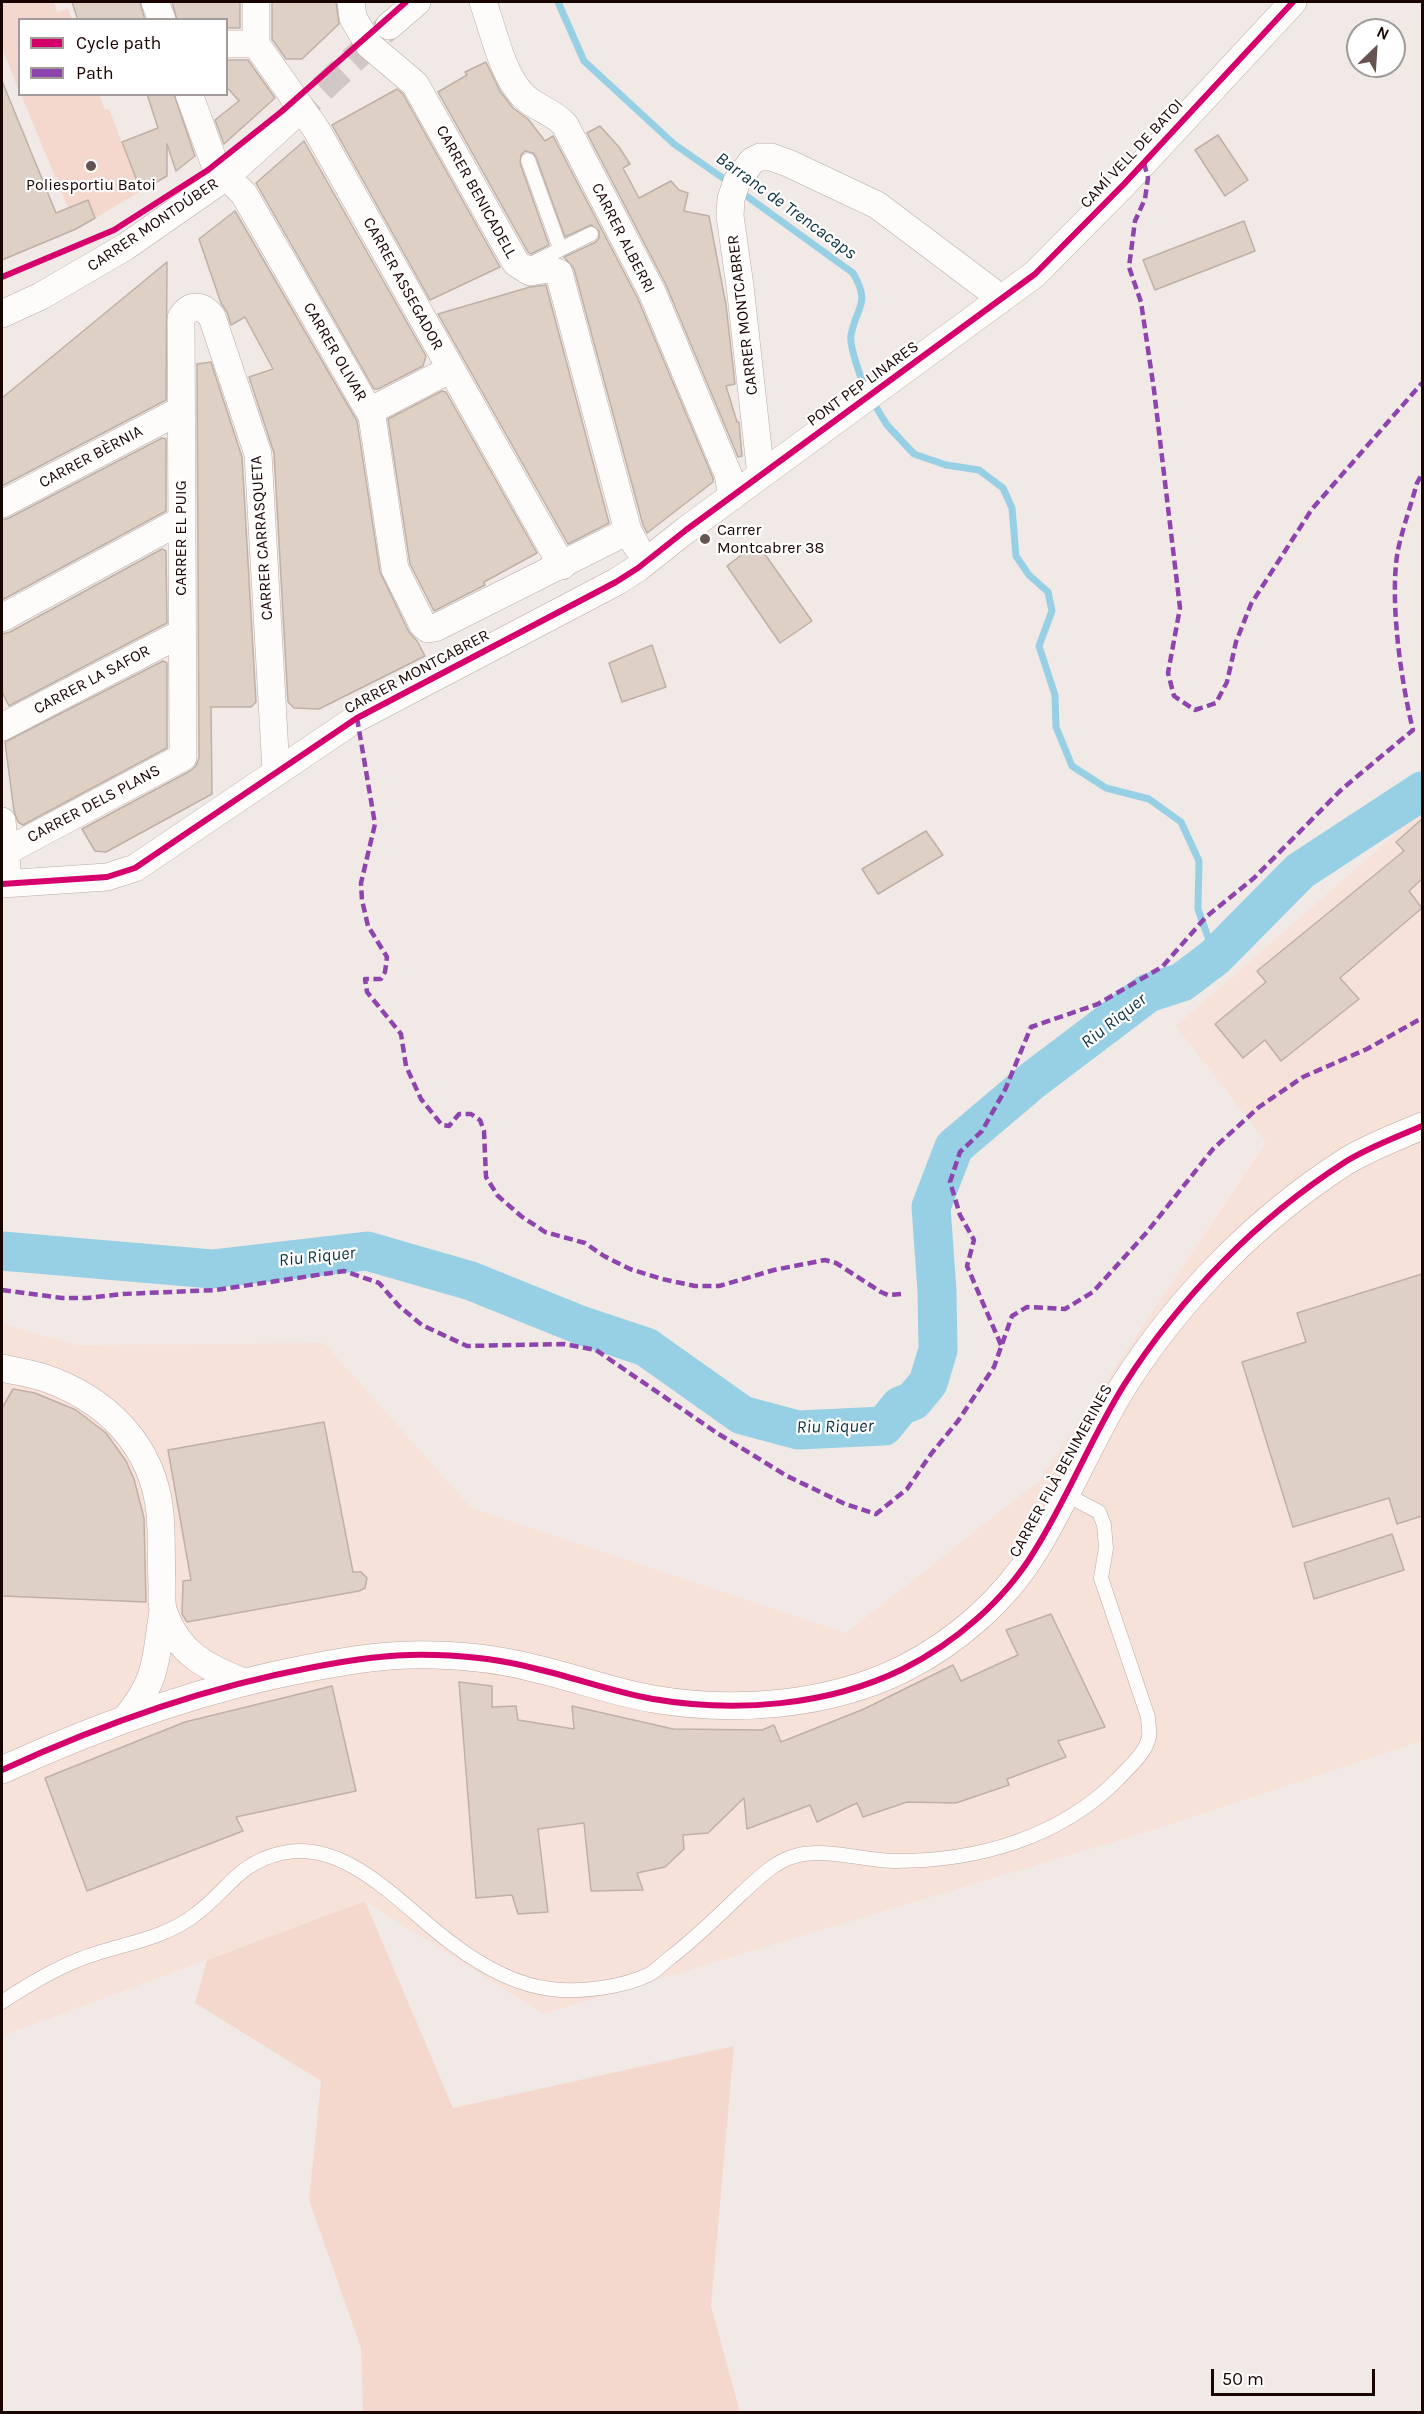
<!DOCTYPE html>
<meta charset="utf-8">
<style>
body{margin:0}
#map{position:relative;width:1424px;height:2414px;overflow:hidden;background:#f1e9e6;font-family:Karla,sans-serif}
canvas{display:block}
.frame{position:absolute;inset:0;border:3px solid #1a0400;pointer-events:none}
.legend{position:absolute;left:18px;top:18px;width:210px;height:78px;box-sizing:border-box;background:#fff;border:2px solid #a39b99;margin:0;padding:8px 10px;list-style:none;font-size:18px;color:#1a0400}
.legend li{display:flex;align-items:center;gap:12px;height:30px}
.legend b{width:30px;border:2px solid #a39b99}
.north{position:absolute;left:1346px;top:18px;width:60px;height:60px;box-sizing:border-box;background:#fff;border:2px solid #a39b99;border-radius:50%;rotate:25deg;font-size:16px;font-weight:700;line-height:24px;text-align:center;color:#1a0400}
.north::after{content:'';display:block;margin:auto;width:21px;height:27px;background:#655450;clip-path:polygon(50% 0,100% 100%,50% 72%,0 100%)}
.scale{position:absolute;left:1211px;top:2369px;width:164px;height:27px;box-sizing:border-box;border:3px solid #1a0400;border-top:0;padding-left:8px;font-size:18px;line-height:21px;white-space:nowrap;color:#1a0400;-webkit-text-stroke:4px #fff;paint-order:stroke}
</style>
<div id="map">
<canvas width="1424" height="2414"></canvas>
<div class="frame"></div>
<ul class="legend">
<li><b style="height:8px;background:#d6006c"></b>Cycle path</li>
<li><b style="height:8px;background:#8e44ad"></b>Path</li>
</ul>
<div class="north">N</div>
<div class="scale">50 m</div>
</div>
<script>
const c = document.querySelector('canvas').getContext('2d');
c.lineJoin = 'round';
function fill(path, color) { c.fillStyle = color; c.fill(path, 'evenodd'); }
function stroke(path, color, width, dash) { c.strokeStyle = color; c.lineWidth = width; c.lineCap = dash ? 'butt' : 'round'; c.setLineDash(dash || []); c.stroke(path); }
function label(font, color, halo, rows, align = 'center') {
  c.font = font + ' Karla,sans-serif'; c.lineWidth = 4.5; c.setLineDash([]); c.textBaseline = 'middle'; c.strokeStyle = halo; c.fillStyle = color; for (const [text, x, y, turn = 0] of rows) {
    c.save(); c.translate(x, y); c.rotate((+turn || 0) * Math.PI / 180); c.textAlign = isNaN(turn) ? turn : align; if (halo) c.strokeText(text, 0, 0); c.fillText(text, 0, 0); c.restore();
  }
}
const built = new Path2D(`
 M 1422,811 L 1422,1741 L 1169,1825 L 543,2014 L 365,1901 L 2,2036 L 2,1324 L 76,1345 L 324,1343 L 471,1508 L 846,1633 L 1039,1481 L 1266,1142 L 1176,1026 Z`);
const green = new Path2D(`
 M 2,2 L 54,2 L 57,12 L 68,9 L 72,19 L 20,20 L 19,91 L 2,48 Z
 M 21,95 L 99,95 L 105,110 L 109,109 L 141,191 L 77,229 Z
 M 365,1901 L 453,2108 L 734,2046 L 711,2306 L 740,2412 L 363,2412 L 361,2348 L 309,2200 L 321,2081 L 195,2003 L 207,1960 Z`);
const stream = new Path2D(`
 M 558,2 L 584,61 L 674,144 L 730,183
 M 741,192 L 853,273 C 871,304 857,305 851,335 C 849,345 861,379 866,390
 M 871,399 L 887,425 L 914,454 L 946,465 L 979,470 L 1003,488 L 1012,508 L 1016,556 L 1029,575 L 1048,592 L 1052,611 L 1039,646 L 1055,695 L 1056,727 L 1072,766 L 1106,788 L 1149,799 L 1181,822 L 1199,861 L 1198,909 L 1215,957`);
const river = new Path2D(`
 M 2,1251 L 212,1269 L 367,1251 L 471,1281 L 580,1325 L 646,1347 L 742,1415 L 798,1430 L 884,1426 L 900,1406 L 913,1401 L 928,1383 L 938,1350 L 937,1291 L 931,1207 L 954,1147 L 1033,1080 L 1148,993 L 1182,982 L 1215,957 L 1300,871 L 1422,791`);
const building = new Path2D(`
 M 72,2 L 140,2 L 145,20 L 78,20 Z
 M 172,2 L 240,2 L 240,28 L 226,28 L 226,20 L 177,20 Z
 M 272,2 L 336,2 L 339,24 L 302,59 L 286,59 L 272,39 Z
 M 226,60 L 248,60 L 275,98 L 224,144 L 215,120 L 239,101 L 226,86 Z
 M 486,62 L 500,91 L 513,108 L 528,119 L 545,141 L 553,136 L 638,299 L 713,478 L 713,482 L 647,533 L 643,525 L 574,269 L 564,257 L 596,242 L 599,238 L 599,231 L 591,225 L 565,237 L 536,157 L 533,153 L 525,151 L 521,155 L 520,163 L 549,245 L 531,254 L 528,252 L 438,92 L 467,75 L 465,72 Z
 M 2,81 L 56,213 L 88,200 L 95,218 L 76,229 L 2,260 Z
 M 397,89 L 403,94 L 500,267 L 430,300 L 332,125 Z
 M 147,94 L 174,94 L 195,156 L 176,171 L 167,144 L 167,176 L 141,191 L 122,142 L 158,128 Z
 M 600,126 L 619,147 L 630,164 L 623,168 L 639,198 L 671,181 L 679,190 L 688,193 L 684,211 L 709,216 L 726,305 L 735,384 L 726,386 L 737,422 L 739,422 L 742,456 L 738,457 L 666,285 L 587,133 Z
 M 1218,135 L 1248,180 L 1225,196 L 1195,150 Z
 M 304,141 L 426,356 L 423,366 L 378,389 L 374,389 L 256,183 Z
 M 235,211 L 357,421 L 380,572 L 409,632 L 417,641 L 425,656 L 319,709 L 294,708 L 288,702 L 274,453 L 249,377 L 273,369 L 245,317 L 231,325 L 227,312 L 221,303 L 199,239 Z
 M 1244,221 L 1255,251 L 1155,290 L 1143,260 Z
 M 167,262 L 166,400 L 2,486 L 2,398 Z
 M 546,285 L 609,523 L 568,544 L 438,314 L 530,287 Z
 M 211,362 L 242,457 L 256,702 L 251,707 L 211,707 L 212,794 L 106,852 L 95,851 L 82,829 L 190,771 L 196,766 L 199,758 L 197,364 Z
 M 442,391 L 446,392 L 537,553 L 484,582 L 485,585 L 434,611 L 410,564 L 388,419 Z
 M 162,438 L 166,439 L 166,511 L 2,600 L 2,520 L 9,518 Z
 M 757,543 L 812,621 L 780,643 L 727,566 Z
 M 162,549 L 166,551 L 167,623 L 9,706 L 2,692 L 2,634 L 10,632 Z
 M 652,645 L 666,687 L 622,702 L 609,663 Z
 M 163,661 L 167,663 L 167,748 L 23,825 L 18,822 L 14,811 L 5,742 Z
 M 1422,819 L 1422,879 L 1409,891 L 1422,908 L 1340,978 L 1359,999 L 1281,1061 L 1265,1040 L 1243,1058 L 1215,1024 L 1266,982 L 1257,971 L 1404,851 L 1396,842 Z
 M 926,831 L 943,855 L 878,894 L 862,869 Z
 M 1422,1274 L 1422,1516 L 1397,1524 L 1389,1498 L 1293,1527 L 1242,1362 L 1306,1342 L 1297,1313 Z
 M 13,1389 L 35,1393 L 76,1410 L 106,1433 L 126,1461 L 134,1479 L 144,1518 L 146,1602 L 2,1596 L 2,1408 Z
 M 324,1422 L 353,1572 L 361,1572 L 367,1578 L 365,1588 L 359,1591 L 187,1622 L 182,1614 L 183,1581 L 191,1580 L 168,1450 Z
 M 1392,1534 L 1404,1570 L 1314,1599 L 1304,1563 Z
 M 1051,1614 L 1105,1727 L 1058,1741 L 1066,1757 L 1007,1779 L 1009,1785 L 956,1803 L 907,1802 L 863,1817 L 857,1803 L 817,1822 L 810,1805 L 747,1829 L 744,1798 L 708,1833 L 683,1835 L 684,1849 L 665,1867 L 637,1873 L 643,1890 L 591,1891 L 584,1823 L 538,1829 L 548,1912 L 518,1914 L 512,1895 L 476,1898 L 459,1682 L 492,1686 L 492,1707 L 516,1706 L 518,1720 L 574,1729 L 572,1706 L 673,1729 L 762,1730 L 774,1725 L 781,1742 L 864,1709 L 953,1665 L 961,1681 L 1018,1655 L 1006,1630 Z
 M 332,1686 L 356,1791 L 236,1817 L 243,1831 L 87,1891 L 45,1778 L 185,1722 Z`);
const minorTunnel = new Path2D(`
 M 292,117 L 386,29`);
const service = new Path2D(`
 M 528,160 L 560,248
 M 531,264 L 591,234
 M 2,2002 C 26,1986 50,1971 78,1960 C 117,1944 162,1941 196,1914 C 229,1889 238,1863 282,1853 C 349,1838 406,1911 454,1945 C 482,1966 517,1985 551,1989 C 580,1993 624,1987 650,1974 C 657,1970 664,1962 671,1957 C 696,1938 718,1916 741,1894 C 758,1879 773,1862 795,1856 C 825,1847 865,1861 896,1861 C 977,1861 1059,1838 1117,1780 C 1128,1768 1146,1753 1149,1737 C 1150,1731 1148,1723 1148,1717 L 1101,1578 L 1106,1548 L 1104,1525 L 1099,1512 L 1065,1494`);
const minor = new Path2D(`
 M 155,2 L 162,20
 M 256,2 L 256,44 L 316,129 L 562,566
 M 351,2 L 353,18 L 369,45 L 415,84 L 516,263 L 530,272 L 548,269 L 559,273 L 628,531 L 637,547
 M 483,2 C 493,29 501,70 520,92 C 531,107 552,110 565,125 L 652,292 L 728,474 L 732,497
 M 389,26 L 417,2
 M 226,44 L 256,44
 M 189,94 L 215,165 L 244,194 L 372,416 L 395,569 L 423,625 L 428,629 L 435,628 L 628,531
 M 2,314 L 41,296 L 125,247 L 227,176 L 292,117
 M 370,411 L 451,369
 M 761,475 L 740,286 L 730,216 L 731,199 L 737,181 L 752,161 L 760,157 L 771,157 L 788,163 L 877,205 L 990,290 L 999,301
 M 2,504 L 181,410
 M 2,618 L 182,520
 M 2,727 L 182,633
 M 2,821 L 7,868
 M 5,852 L 183,757 L 181,318 C 190,303 202,304 212,317 L 258,454 L 276,771
 M 2,884 L 107,877 L 135,868 L 357,718 L 616,582 L 638,568 L 686,530 L 1035,274 L 1124,184 L 1293,2
 M 2,1368 C 15,1371 29,1373 42,1377 C 105,1398 153,1444 160,1513 C 162,1537 161,1562 162,1586 C 162,1595 161,1605 164,1613 C 179,1654 206,1667 244,1682
 M 126,1718 C 159,1678 155,1659 163,1611
 M 2,1770 C 100,1725 202,1688 309,1668 C 350,1660 393,1653 436,1655 C 470,1656 504,1660 537,1669 C 576,1678 613,1692 653,1699 C 735,1713 828,1706 903,1669 C 955,1643 1005,1600 1035,1550 C 1068,1497 1091,1438 1124,1385 C 1180,1297 1258,1218 1345,1162 C 1369,1147 1397,1137 1422,1126`);
const quiet = new Path2D(`
 M 1144,163 L 1148,178 L 1145,199 L 1135,221 L 1129,267 L 1141,302 L 1154,390 L 1180,608 L 1168,673 L 1174,696 L 1195,710 L 1216,703 L 1227,682 L 1236,642 L 1251,604 L 1312,509 L 1422,383
 M 357,718 L 375,824 L 361,883 L 362,900 L 368,926 L 387,957 L 385,972 L 381,979 L 365,979 L 367,992 L 401,1034 L 406,1066 L 421,1099 L 442,1125 L 449,1126 L 459,1114 L 471,1114 L 480,1120 L 484,1131 L 486,1177 L 498,1196 L 521,1216 L 545,1232 L 585,1243 L 604,1256 L 630,1269 L 662,1279 L 695,1286 L 719,1286 L 774,1270 L 825,1260 L 836,1263 L 881,1292 L 888,1295 L 901,1294
 M 2,1290 L 62,1298 L 87,1298 L 123,1294 L 216,1290 L 344,1271 L 379,1283 L 399,1306 L 422,1325 L 467,1346 L 564,1344 L 596,1350 L 717,1433 L 787,1476 L 845,1504 L 876,1514 L 907,1489 L 931,1454 L 958,1421 L 994,1367 L 1012,1316 L 1027,1307 L 1065,1309 L 1093,1292 L 1147,1232 L 1213,1149 L 1259,1107 L 1303,1077 L 1367,1049 L 1422,1018
 M 1001,1345 L 967,1266 L 974,1240 L 960,1215 L 950,1182 L 960,1152 L 982,1131 L 1005,1090 L 1031,1027 L 1098,1004 L 1162,967 L 1206,917 L 1254,878 L 1342,789 L 1413,730 C 1401,682 1389,598 1398,550 C 1403,527 1411,505 1417,483 L 1422,474`);
const cycleway = new Path2D(`
 M 2,277 L 114,230 L 208,170 L 281,112 L 406,2
 M 2,884 L 107,877 L 135,868 L 357,718 L 616,582 L 638,568 L 686,530 L 1035,274 L 1124,184 L 1293,2
 M 2,1770 C 100,1725 202,1688 309,1668 C 350,1660 393,1653 436,1655 C 470,1656 504,1660 537,1669 C 576,1678 613,1692 653,1699 C 735,1713 828,1706 903,1669 C 955,1643 1005,1600 1035,1550 C 1068,1497 1091,1438 1124,1385 C 1180,1297 1258,1218 1345,1162 C 1369,1147 1397,1137 1422,1126`);
const markers = [
 [91,166,6,"#655450"],
 [705,539,6,"#655450"]
];
const streetNames = [
 ["CAMÍ VELL DE BATOI",1132,154,-47],
 ["CARRER BENICADELL",476,192,61],
 ["CARRER MONTDÚBER",153,225,-34],
 ["CARRER ALBERRI",623,238,63],
 ["CARRER ASSEGADOR",403,284,61],
 ["CARRER MONTCABRER",743,315,-97],
 ["CARRER OLIVAR",335,352,60],
 ["PONT PEP LINARES",863,384,-36],
 ["CARRER BÈRNIA",91,457,-28],
 ["CARRER EL PUIG",181,538,-90],
 ["CARRER CARRASQUETA",262,538,-94],
 ["CARRER MONTCABRER",417,672,-28],
 ["CARRER LA SAFOR",92,680,-28],
 ["CARRER DELS PLANS",94,804,-28],
 ["CARRER FILÀ BENIMERINES",1061,1471,-61]
];
const poiNames = [
 ["Poliesportiu Batoi",91,185],
 ["Carrer",717,530,"left"],
 ["Montcabrer 38",717,548,"left"]
];
const waterNames = [
 ["Barranc de Trencacaps",786,206,36],
 ["Riu Riquer",1114,1021,-38],
 ["Riu Riquer",317,1257,-6],
 ["Riu Riquer",835,1427,-1]
];
fill(built, '#f7e2d9');
fill(green, '#f4d8cd');
stroke(stream, '#97d0e5', 7);
stroke(river, '#97d0e5', 39);
fill(building, '#ded0c4');
stroke(building, '#beb0a6', 1.5);
stroke(minorTunnel, '#d1c7c4', 27, [27, 14]);
stroke(service, '#baaaa3', 15);
stroke(minor, '#baaaa3', 28);
stroke(service, '#fdfcfb', 14);
stroke(minor, '#fdfcfb', 27);
stroke(quiet, '#8e44ad', 4.5, [9, 4.5]);
stroke(cycleway, '#d6006c', 6);
for (const [x, y, r, color] of markers) { const dot = new Path2D(); dot.arc(x, y, r, 0, 2 * Math.PI); c.fillStyle = color; c.fill(dot); stroke(dot, '#fff', 2); }
label('16px', '#1a0400', '#fff', streetNames);
label('16px', '#1a0400', '#fff', poiNames);
label('italic 18px', '#09323f', '#fff', waterNames);
</script>
